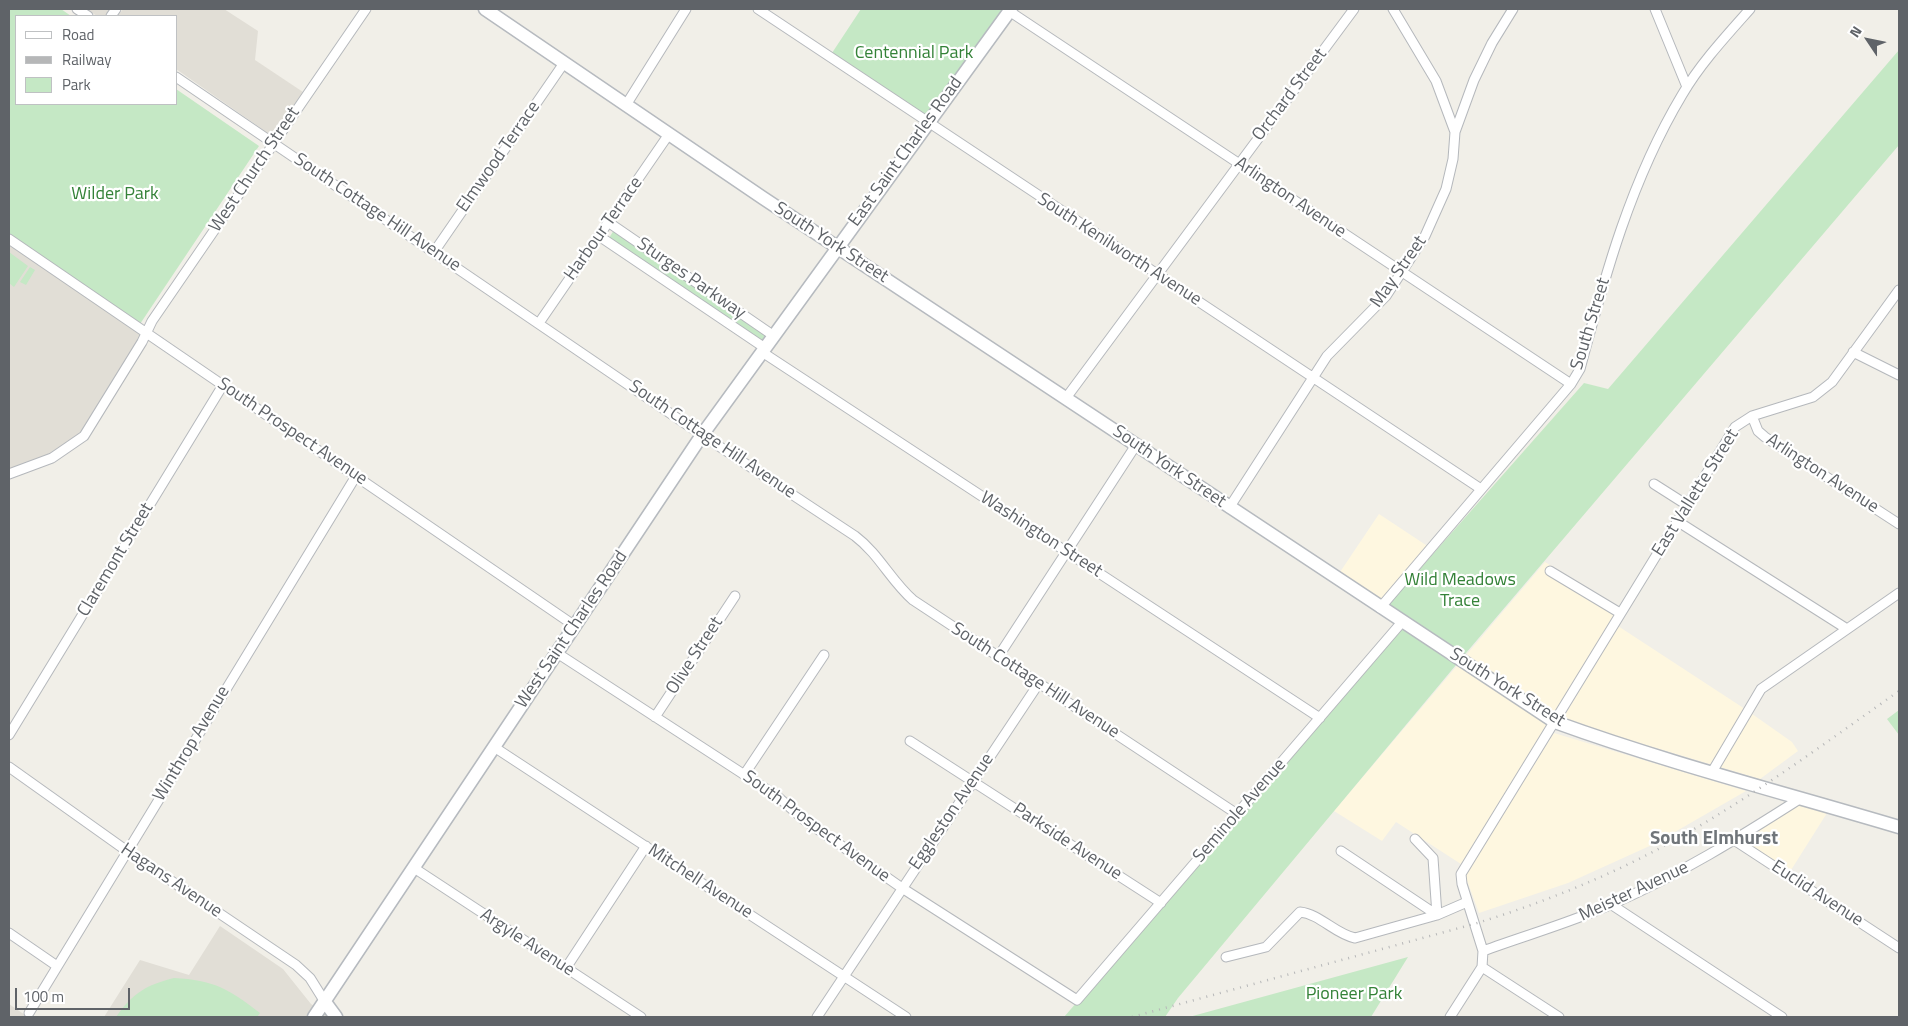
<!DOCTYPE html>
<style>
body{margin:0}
#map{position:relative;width:1908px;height:1026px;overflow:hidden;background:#f1efe8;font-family:"Titillium Web",sans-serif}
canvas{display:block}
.frame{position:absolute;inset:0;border:10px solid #5f6368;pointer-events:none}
.legend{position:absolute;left:15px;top:15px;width:162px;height:90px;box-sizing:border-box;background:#fff;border:1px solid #bfc1c3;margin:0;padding:6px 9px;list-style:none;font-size:15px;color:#5f6368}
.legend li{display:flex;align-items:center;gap:10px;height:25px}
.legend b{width:25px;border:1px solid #bfc1c3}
.north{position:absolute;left:1843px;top:15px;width:50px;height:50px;-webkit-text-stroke:4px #fff;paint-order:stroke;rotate:304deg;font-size:14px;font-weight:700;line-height:20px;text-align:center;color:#5f6368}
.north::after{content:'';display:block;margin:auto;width:18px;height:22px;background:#5f6368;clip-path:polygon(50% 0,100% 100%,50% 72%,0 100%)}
.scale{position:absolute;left:15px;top:988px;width:115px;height:22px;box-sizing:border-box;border:2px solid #5f6368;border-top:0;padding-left:6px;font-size:15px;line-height:18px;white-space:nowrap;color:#5f6368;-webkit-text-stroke:4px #fff;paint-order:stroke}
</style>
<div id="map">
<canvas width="1908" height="1026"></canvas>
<div class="frame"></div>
<ul class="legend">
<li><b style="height:6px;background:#fff"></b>Road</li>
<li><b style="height:6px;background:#b6b7b8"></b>Railway</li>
<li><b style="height:14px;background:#c5e8c5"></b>Park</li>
</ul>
<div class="north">N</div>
<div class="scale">100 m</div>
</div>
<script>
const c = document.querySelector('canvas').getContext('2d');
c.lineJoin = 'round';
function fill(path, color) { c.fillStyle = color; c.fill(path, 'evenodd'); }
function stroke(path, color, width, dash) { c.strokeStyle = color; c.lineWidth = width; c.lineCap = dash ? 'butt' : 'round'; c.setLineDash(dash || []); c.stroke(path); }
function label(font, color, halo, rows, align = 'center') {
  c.font = font + ' "Titillium Web",sans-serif'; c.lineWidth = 4.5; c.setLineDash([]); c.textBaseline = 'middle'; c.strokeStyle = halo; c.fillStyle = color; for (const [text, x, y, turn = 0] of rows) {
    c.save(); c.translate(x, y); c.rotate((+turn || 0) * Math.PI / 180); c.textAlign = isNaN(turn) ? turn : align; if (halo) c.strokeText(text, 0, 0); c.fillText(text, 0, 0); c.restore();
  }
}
const commercial = new Path2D(`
 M 1379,514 L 1435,551 L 1387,606 L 1338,575 Z
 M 1545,562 L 1621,608 L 1464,866 L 1396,822 L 1382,841 L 1334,811 Z
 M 1618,626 L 1745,709 L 1792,742 L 1798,751 L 1760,779 L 1562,720 Z
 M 1554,733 L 1746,791 L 1654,844 L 1568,883 L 1479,913 L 1465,875 Z
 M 1794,804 L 1827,813 L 1786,878 L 1734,844 Z`);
const education = new Path2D(`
 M 86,9 L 111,9 L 106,16 L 97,16 Z
 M 123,9 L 224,9 L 258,31 L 255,60 L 303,92 L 272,136 L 176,69 L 176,16 L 118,16 Z
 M 9,239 L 147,333 L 93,423 L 69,449 L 9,474 Z
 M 220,926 L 283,969 L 311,1004 L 331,1017 L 104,1017 L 140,960 L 189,975 Z
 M 9,1004 L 28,1017 L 9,1017 Z`);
const green = new Path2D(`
 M 9,9 L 61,9 L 71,16 L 16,16 L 16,104 L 176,104 L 176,89 L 259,146 L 140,324 L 9,234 Z
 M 861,9 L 1004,9 L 925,117 L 832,53 Z
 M 1899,50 L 1899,145 L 1466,653 L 1178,998 L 1165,1017 L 1064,1017 L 1408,620 L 1387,606 L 1584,383 L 1608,389 Z
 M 614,230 L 766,334 L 761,342 L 609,238 Z
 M 9,252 L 28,266 L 14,287 L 9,283 Z
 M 30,267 L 35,270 L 26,285 L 20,282 Z
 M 1899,710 L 1899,735 L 1887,719 Z
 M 1408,957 L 1371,1017 L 1189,1017 Z
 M 174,978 C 214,980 229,989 260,1013 L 257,1017 L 116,1017 C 133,993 146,985 174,978 Z`);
const street = new Path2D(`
 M 77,9 L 88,16
 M 758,9 L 1481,489
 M 1393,9 L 1436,81 L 1455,132
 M 1655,9 L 1687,87
 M 1009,11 L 1571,384
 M 111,16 L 116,9
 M 176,77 L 702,435 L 855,536 C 879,554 891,581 913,600 L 1237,814
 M 626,105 L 686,9
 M 608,222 L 774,336
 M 599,236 L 765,348
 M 9,239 L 575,626
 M 434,252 L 564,63
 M 539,323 L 669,134
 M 762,352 L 1320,718
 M 1853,352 L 1899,375
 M 1066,398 L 1354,9
 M 1752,416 L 1758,431 L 1765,437 L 1899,524
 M 9,474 L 52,458 L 84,436 L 142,342 L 152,321 L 366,9
 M 1654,484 L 1687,505
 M 1229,508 L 1327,356 L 1386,296 L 1425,236 L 1446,189 L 1453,159 L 1455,132 L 1474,80 L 1492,43 L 1513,9
 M 1677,521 L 1847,629
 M 1550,571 L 1620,613
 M 1380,608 L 1571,384 L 1580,369 C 1605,275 1631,180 1682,95 C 1700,64 1726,36 1750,9
 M 557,653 L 777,796 L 803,819 L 902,888 L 1077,1000 L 1402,622
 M 998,657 L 1136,445
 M 655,717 L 735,596
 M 9,735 L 223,385
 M 910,741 L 1161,903
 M 494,747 L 906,1017
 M 9,767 L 127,851 L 296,965 L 310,978 L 325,1002
 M 1712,772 L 1761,689 L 1899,593
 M 744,775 L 824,655
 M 1415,839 L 1433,858 L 1437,915
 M 1734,840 L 1899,948
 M 1341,851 L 1437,915
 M 414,868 L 641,1017
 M 1612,905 L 1782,1017
 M 9,933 L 57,966
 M 1483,951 C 1526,935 1570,923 1612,904 C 1679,875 1740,837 1801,798
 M 1226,957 L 1266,947 L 1300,912 C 1320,914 1335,934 1355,938 L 1437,915 L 1467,902
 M 1482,967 L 1559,1017
 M 566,968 L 646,846
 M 29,1013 L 356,476
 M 817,1017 L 1039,683
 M 1450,1017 L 1482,967 L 1483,951 L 1462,884 L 1461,874 L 1735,427 L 1752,416 L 1813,397 L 1832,382 L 1899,290`);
const secondary = new Path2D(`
 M 485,9 L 763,198 L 1555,722 C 1668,763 1785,793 1899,827
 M 325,1002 L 336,1017
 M 314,1017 L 702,435 L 1011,9`);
const rail = new Path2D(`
 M 1132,1017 L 1474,924 C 1546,902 1617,873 1682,836 C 1758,793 1828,741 1899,691`);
const parkNames = [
 ["Centennial Park",914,54],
 ["Wilder Park",115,195],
 ["Wild Meadows",1460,581],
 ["Trace",1460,602],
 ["Pioneer Park",1354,995]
];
const streetNames = [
 ["Orchard Street",1290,95,-53],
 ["East Saint Charles Road",906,152,-54],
 ["Elmwood Terrace",499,157,-55],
 ["West Church Street",255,170,-56],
 ["Arlington Avenue",1290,198,34],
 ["South Cottage Hill Avenue",377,213,34],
 ["Harbour Terrace",604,229,-55],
 ["South York Street",831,243,33],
 ["South Kenilworth Avenue",1119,250,33],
 ["May Street",1399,272,-55],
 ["Sturges Parkway",691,279,35],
 ["South Street",1591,324,-73],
 ["South Prospect Avenue",292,432,34],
 ["South Cottage Hill Avenue",712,440,34],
 ["South York Street",1169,467,34],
 ["Arlington Avenue",1822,474,33],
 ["East Vallette Street",1696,493,-58],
 ["Washington Street",1041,535,33],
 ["Claremont Street",116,560,-59],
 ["West Saint Charles Road",572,630,-56],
 ["Olive Street",695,656,-57],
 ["South Cottage Hill Avenue",1035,681,33],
 ["South York Street",1507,688,32],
 ["Winthrop Avenue",192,744,-59],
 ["Seminole Avenue",1240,811,-49],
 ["Eggleston Avenue",952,812,-56],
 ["South Prospect Avenue",816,827,36],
 ["Parkside Avenue",1067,842,33],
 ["Hagans Avenue",171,881,34],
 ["Mitchell Avenue",700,882,33],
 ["Meister Avenue",1634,892,-25],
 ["Euclid Avenue",1817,894,33],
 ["Argyle Avenue",527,943,33]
];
const neighbourhoodNames = [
 ["South Elmhurst",1714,839]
];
fill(commercial, '#fef7e0');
fill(education, '#e1ded6');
fill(green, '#c5e8c5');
stroke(street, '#b5b8bc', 11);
stroke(secondary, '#b6babf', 15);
stroke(street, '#fff', 9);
stroke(secondary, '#fff', 12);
stroke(rail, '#b6b7b8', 2.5, [1, 6]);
label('18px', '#348238', '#fff', parkNames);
label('18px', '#5f6368', '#fff', streetNames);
label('bold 19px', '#70757a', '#fff', neighbourhoodNames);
</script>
